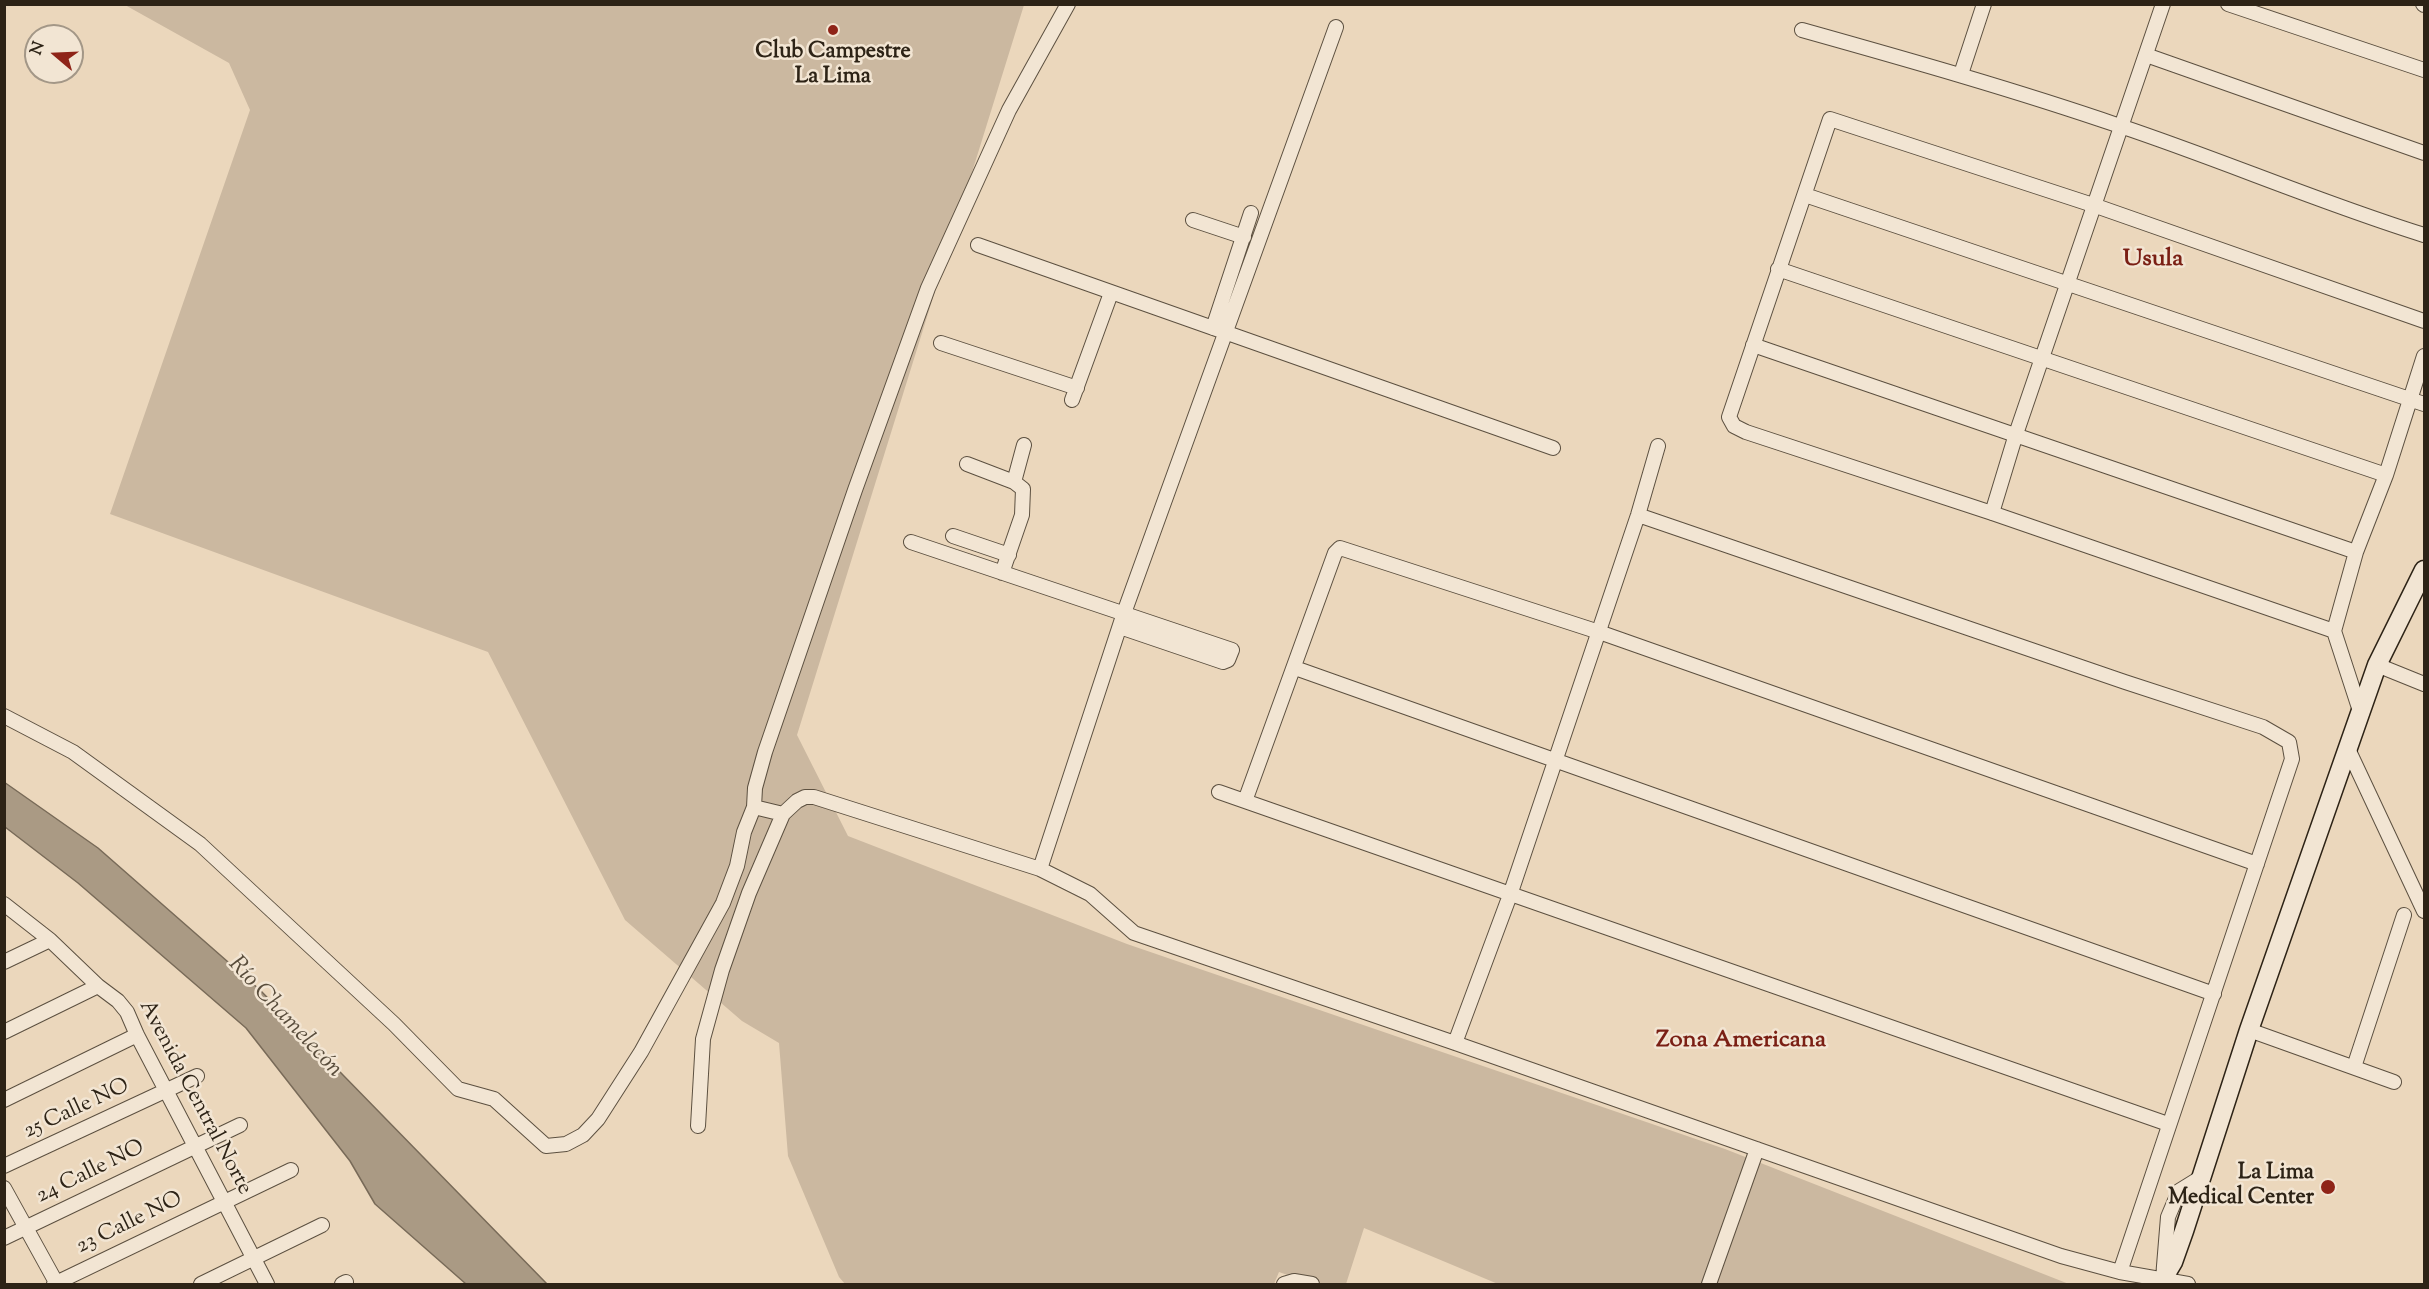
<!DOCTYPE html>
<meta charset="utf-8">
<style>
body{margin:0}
#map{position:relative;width:2429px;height:1289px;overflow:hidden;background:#ebd7bc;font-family:"Sorts Mill Goudy",serif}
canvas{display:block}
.frame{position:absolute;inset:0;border:6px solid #2d2316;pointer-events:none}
.north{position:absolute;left:24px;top:24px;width:60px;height:60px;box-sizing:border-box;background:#f2e5d3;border:2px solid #a39787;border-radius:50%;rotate:289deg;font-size:16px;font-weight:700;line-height:24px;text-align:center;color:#2d2316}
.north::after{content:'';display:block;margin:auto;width:21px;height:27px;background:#8f2418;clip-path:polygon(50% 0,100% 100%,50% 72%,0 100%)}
</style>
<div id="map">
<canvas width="2429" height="1289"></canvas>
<div class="frame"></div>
<div class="north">N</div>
</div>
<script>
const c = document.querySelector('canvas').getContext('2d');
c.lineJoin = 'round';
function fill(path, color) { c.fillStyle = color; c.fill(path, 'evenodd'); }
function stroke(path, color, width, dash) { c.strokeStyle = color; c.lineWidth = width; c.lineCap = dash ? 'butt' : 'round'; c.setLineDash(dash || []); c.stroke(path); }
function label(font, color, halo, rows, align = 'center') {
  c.font = font + ' "Sorts Mill Goudy",serif'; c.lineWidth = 5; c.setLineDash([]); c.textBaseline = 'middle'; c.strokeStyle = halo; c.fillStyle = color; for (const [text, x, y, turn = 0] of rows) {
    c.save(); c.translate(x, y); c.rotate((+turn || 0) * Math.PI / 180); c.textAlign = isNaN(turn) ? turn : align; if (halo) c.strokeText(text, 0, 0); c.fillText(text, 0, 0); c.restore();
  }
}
const green = new Path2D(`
 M 125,5 L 1024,5 L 797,735 L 848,836 L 1127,944 L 1725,1149 L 2069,1284 L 1498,1284 L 1364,1228 L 1346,1284 L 1313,1284 L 1279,1272 L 1274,1284 L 845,1284 L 839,1277 L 788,1156 L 779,1043 L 742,1021 L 625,920 L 488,652 L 110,514 L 250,110 L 229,63 Z`);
const water = new Path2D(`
 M 4,782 L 98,848 L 260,990 L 547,1284 L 466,1284 L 375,1204 L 350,1161 L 246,1028 L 78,883 L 5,827 Z`);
const street = new Path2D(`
 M 2228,4 L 2424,70
 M 2423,4 L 2424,5
 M 1336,27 L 1124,613 L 1040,869 L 1090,894 L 1134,933 L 1455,1043 L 2061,1256 L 2120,1272 L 2188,1284
 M 1802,30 C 1909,60 2015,90 2120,126 C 2222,160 2321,203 2424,235
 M 2146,55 L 2424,153
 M 1961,74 L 1984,4
 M 1805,195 L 2424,404
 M 1193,220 L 1244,237
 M 978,245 L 1553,448
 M 1778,269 L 2386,475
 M 1213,328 L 1251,213
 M 941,343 L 1077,388
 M 1753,345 L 2356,552
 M 1072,400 L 1111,293
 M 967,464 L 1014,482 L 1023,489 L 1022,515 L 1002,573
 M 1014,482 L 1024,445
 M 1992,513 L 2016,434 L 2163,4
 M 1638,515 L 2125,682 L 2263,727 L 2289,742 L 2292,759 L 2120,1272
 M 953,536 L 1009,555
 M 911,542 L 1232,650 L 1228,660 L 1223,662 L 1120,627
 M 2334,631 L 1992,513 L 1746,432 L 1734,426 L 1729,417 L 1830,119 L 2096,206 L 2424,321
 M 2377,665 L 2424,684
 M 1295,668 L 2214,994
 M 2361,714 L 2334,631 L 2356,552 L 2386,475 L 2424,356
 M 4,716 L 73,752 L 200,844 L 394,1024 L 458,1089 L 494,1099 L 546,1146 L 566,1144 L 583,1135 L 598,1119 L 641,1052 L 723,903 L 737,866 L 744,832 L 754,807
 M 2348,749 L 2424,911
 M 1219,792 L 2168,1124
 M 1245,801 L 1335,553 L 1340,548 L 1599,632 L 2257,864
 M 783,814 L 754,807 L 755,788 L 765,752 L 855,490 L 928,288 L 1009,110 L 1068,4
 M 4,904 L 50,940 L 98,986 L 118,1001 L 127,1012 L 137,1035 L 267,1284
 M 4,962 L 50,940
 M 2249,1030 L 2394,1082
 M 4,1032 L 98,986
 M 1455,1043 L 1510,895 L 1638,515 L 1658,446
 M 2354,1067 L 2404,915
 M 4,1100 L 137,1035
 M 698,1126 L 703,1039 L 722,970 L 749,893 L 783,814 L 797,801 L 805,797 L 814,797 L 1040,869
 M 4,1166 L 197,1076
 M 4,1188 L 57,1284
 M 4,1238 L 240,1125
 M 2163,1278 L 2168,1217 L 2179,1191 L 2200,1178
 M 54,1284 L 291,1170
 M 201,1284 L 322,1225
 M 342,1284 L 346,1282
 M 1284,1284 L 1294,1281 L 1312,1284
 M 1709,1284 L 1757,1149`);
const secondary = new Path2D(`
 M 2160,1284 L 2173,1262 L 2184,1231 L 2249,1030 L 2377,665 L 2424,570`);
const markers = [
 [833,30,6,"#8f2418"],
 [2328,1187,8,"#8f2418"]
];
const poiNames = [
 ["Club Campestre",833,53],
 ["La Lima",833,78],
 ["La Lima",2314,1174,"right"],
 ["Medical Center",2314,1199,"right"]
];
const streetNames = [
 ["Avenida Central Norte",194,1098,62],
 ["25 Calle NO",77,1110,-25],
 ["24 Calle NO",91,1173,-26],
 ["23 Calle NO",130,1224,-26]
];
const neighbourhoodNames = [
 ["Usula",2153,261],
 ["Zona Americana",1741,1042]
];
const waterNames = [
 ["Río Chamelecón",284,1018,47]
];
fill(green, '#cbb8a0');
fill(water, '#aa9a84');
stroke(water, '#786a58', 1.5);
stroke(street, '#5c5040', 16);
stroke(secondary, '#2d2316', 21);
stroke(street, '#f2e5d3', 14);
stroke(secondary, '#f2e5d3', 18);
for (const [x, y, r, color] of markers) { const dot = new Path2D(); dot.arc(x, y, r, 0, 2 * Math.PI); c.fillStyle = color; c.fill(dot); stroke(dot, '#f2e5d3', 2); }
label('bold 22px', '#2d2316', '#f2e5d3', poiNames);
label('22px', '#2d2316', '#f2e5d3', streetNames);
label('bold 24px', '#7a1f14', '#f2e5d3', neighbourhoodNames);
label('italic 24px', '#594d3c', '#f2e5d3', waterNames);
</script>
